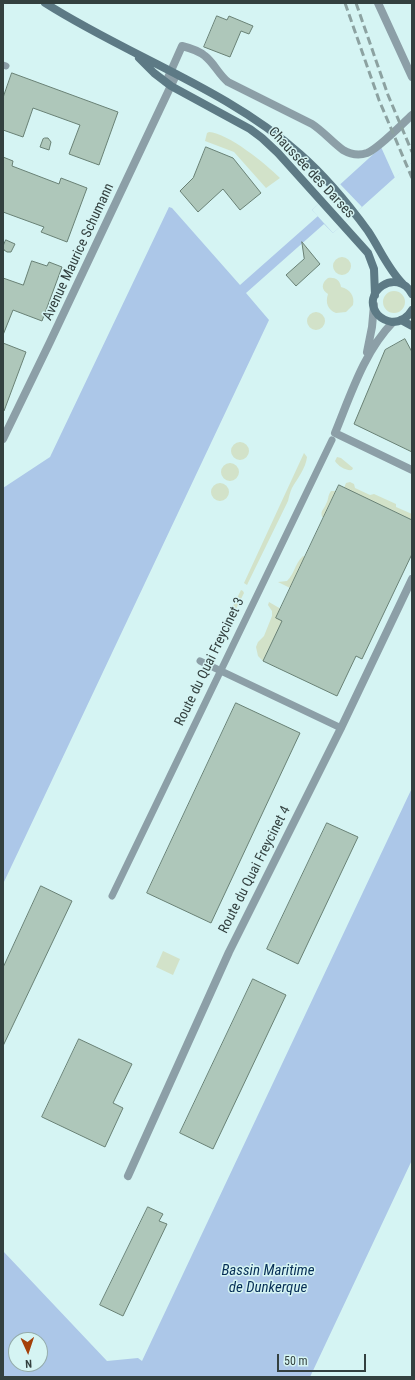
<!DOCTYPE html>
<meta charset="utf-8">
<style>
body{margin:0}
#map{position:relative;width:415px;height:1380px;overflow:hidden;background:#d5f4f3;font-family:"Roboto Condensed",sans-serif}
canvas{display:block}
.frame{position:absolute;inset:0;border:4px solid #33403f;pointer-events:none}
.north{position:absolute;left:8px;top:1332px;width:40px;height:40px;box-sizing:border-box;background:#d5f4f3;border:1px solid #94acab;border-radius:50%;rotate:177deg;font-size:11px;font-weight:700;line-height:16px;text-align:center;color:#33403f}
.north::after{content:'';display:block;margin:auto;width:14px;height:18px;background:#a44009;clip-path:polygon(50% 0,100% 100%,50% 72%,0 100%)}
.scale{position:absolute;left:277px;top:1354px;width:89px;height:18px;box-sizing:border-box;border:2px solid #33403f;border-top:0;padding-left:5px;font-size:12px;line-height:14px;white-space:nowrap;color:#33403f;-webkit-text-stroke:3px #d5f4f3;paint-order:stroke}
</style>
<div id="map">
<canvas width="415" height="1380"></canvas>
<div class="frame"></div>
<div class="north">N</div>
<div class="scale">50 m</div>
</div>
<script>
const c = document.querySelector('canvas').getContext('2d');
c.lineJoin = 'round';
function fill(path, color) { c.fillStyle = color; c.fill(path, 'evenodd'); }
function stroke(path, color, width, dash) { c.strokeStyle = color; c.lineWidth = width; c.lineCap = dash ? 'butt' : 'round'; c.setLineDash(dash || []); c.stroke(path); }
function label(font, color, halo, rows, align = 'center') {
  c.font = font + ' "Roboto Condensed",sans-serif'; c.lineWidth = 3; c.setLineDash([]); c.textBaseline = 'middle'; c.strokeStyle = halo; c.fillStyle = color; for (const [text, x, y, turn = 0] of rows) {
    c.save(); c.translate(x, y); c.rotate((+turn || 0) * Math.PI / 180); c.textAlign = isNaN(turn) ? turn : align; if (halo) c.strokeText(text, 0, 0); c.fillText(text, 0, 0); c.restore();
  }
}
const green = new Path2D(`
 M 209,132 C 228,133 266,164 280,178 L 266,188 L 234,152 L 205,141 L 207,133 Z
 M333 266a9 9 0 1 1 18 0a9 9 0 1 1-18 0Z
 M 328,278 C 335,277 340,280 341,287 C 350,289 355,296 353,305 L 346,312 L 336,313 C 328,310 325,303 328,294 C 321,290 321,283 328,278 Z
 M383 302a11 11 0 1 1 22 0a11 11 0 1 1-22 0Z
 M307 321a9 9 0 1 1 18 0a9 9 0 1 1-18 0Z
 M231 451a9 9 0 1 1 18 0a9 9 0 1 1-18 0Z
 M 304,453 L 307,457 C 306,468 297,479 292,488 C 290,492 289,497 288,501 L 247,585 L 244,583 Z
 M 337,457 L 341,458 L 353,468 L 352,470 C 346,471 338,466 335,461 Z
 M221 472a9 9 0 1 1 18 0a9 9 0 1 1-18 0Z
 M 350,482 L 354,484 L 355,488 L 370,495 L 374,494 L 396,504 L 396,507 L 412,514 L 412,520 L 344,488 L 346,483 Z
 M211 492a9 9 0 1 1 18 0a9 9 0 1 1-18 0Z
 M 331,491 L 336,491 L 324,517 L 322,517 C 320,510 324,510 326,504 C 329,499 327,497 331,491 Z
 M 303,556 L 305,557 L 290,588 L 278,582 L 287,581 C 295,573 294,565 303,556 Z
 M 241,590 L 243,591 L 244,593 L 230,621 L 227,632 L 224,635 L 218,636 Z
 M 269,602 L 281,609 L 282,621 L 263,661 L 258,656 L 256,647 L 258,642 L 264,636 L 272,616 L 272,611 L 268,605 Z
 M 163,951 L 180,959 L 173,975 L 156,967 Z`);
const water = new Path2D(`
 M 412,121 L 412,162 L 333,233 L 324,224 L 246,293 L 269,320 L 3,884 L 3,488 L 50,457 L 169,207 L 172,208 L 240,285 L 318,216 L 312,210 L 379,149 Z
 M 412,788 L 412,1160 L 310,1377 L 3,1377 L 3,1251 L 107,1361 L 138,1358 L 142,1361 ZM 16,1340 L 40,1340 L 40,1364 L 16,1364 Z`);
const pier = new Path2D(`
 M 412,121 L 412,162 L 395,178 L 381,147 Z
 M 340,184 L 362,207 L 333,233 L 312,210 Z`);
const building = new Path2D(`
 M 217,16 L 227,20 L 229,16 L 253,26 L 249,34 L 241,31 L 230,57 L 204,47 Z
 M 12,73 L 118,112 L 99,165 L 69,154 L 80,125 L 33,108 L 23,137 L 3,130 L 3,98 Z
 M 45,138 L 48,138 L 51,142 L 49,150 L 40,147 L 43,139 Z
 M 206,147 L 233,158 L 261,193 L 240,210 L 223,189 L 198,212 L 180,191 L 193,178 Z
 M 3,157 L 13,161 L 12,166 L 59,184 L 61,178 L 87,188 L 67,242 L 41,232 L 44,227 L 3,212 Z
 M 6,240 L 15,244 L 11,252 L 7,252 L 4,250 L 3,247 Z
 M 302,242 L 320,264 L 296,286 L 286,275 L 304,259 Z
 M 32,261 L 47,266 L 49,262 L 62,267 L 42,321 L 13,310 L 3,335 L 3,278 L 23,285 Z
 M 405,339 L 412,352 L 412,452 L 354,424 L 385,350 Z
 M 3,343 L 26,352 L 4,411 L 3,410 Z
 M 339,485 L 412,520 L 412,554 L 362,659 L 356,656 L 337,696 L 263,661 L 282,621 L 276,618 Z
 M 236,703 L 300,733 L 211,923 L 147,893 Z
 M 327,823 L 358,837 L 298,964 L 267,949 Z
 M 41,886 L 72,901 L 3,1046 L 3,968 Z
 M 253,979 L 286,995 L 213,1149 L 180,1133 Z
 M 79,1039 L 132,1064 L 113,1103 L 123,1108 L 105,1147 L 42,1117 Z
 M 148,1207 L 163,1214 L 159,1221 L 167,1224 L 123,1316 L 100,1305 Z`);
const pedestrian = new Path2D(`
 M 3,65 L 6,66
 M 200,661 L 341,728
 M 112,896 L 332,440`);
const minor = new Path2D(`
 M 378,3 L 412,77
 M 166,82 L 182,46 C 190,48 199,51 205,56 C 214,63 219,75 228,82 L 312,124 C 323,131 332,142 343,150 C 350,154 358,156 367,153 C 378,149 402,124 412,115
 M 393,322 C 364,352 351,394 335,433 L 412,470
 M 367,352 L 372,327 L 374,305
 M 128,1176 L 229,952 L 341,728 L 412,579`);
const tertiary = new Path2D(`
 M 3,439 L 50,342 L 176,75`);
const secondary = new Path2D(`
 M 45,3 C 128,56 227,89 300,154 C 324,175 349,205 368,231 C 380,249 388,269 403,284
 M 139,58 L 154,73 L 171,86 L 250,129 L 262,138 L 278,153 L 368,253 L 374,269 L 375,295
 M 412,294 C 397,266 359,293 378,315 C 382,319 387,321 392,322 C 401,322 408,317 412,310
 M 401,320 L 412,326`);
const rail = new Path2D(`
 M 345,3 L 379,100 L 412,178
 M 356,3 L 388,95 L 412,152`);
const streetNames = [
 ["Chaussée des Darses",311,173,47],
 ["Avenue Maurice Schumann",79,252,-65],
 ["Route du Quai Freycinet 3",210,662,-64],
 ["Route du Quai Freycinet 4",255,870,-63]
];
const waterNames = [
 ["Bassin Maritime",268,1271],
 ["de Dunkerque",268,1288]
];
fill(green, '#d2e2c9');
fill(water, '#acc7e8');
fill(pier, '#d5f4f3');
fill(building, '#aec7ba');
stroke(building, '#698175', 1);
stroke(pedestrian, '#8c9fa7', 7);
stroke(minor, '#8c9fa7', 8);
stroke(tertiary, '#8c9fa7', 8);
stroke(secondary, '#5d7a85', 8);
stroke(rail, '#8ca2a1', 3, [8, 4]);
label('14px', '#33403f', '#d5f4f3', streetNames);
label('italic 15px', '#062e56', '#d5f4f3', waterNames);
</script>
